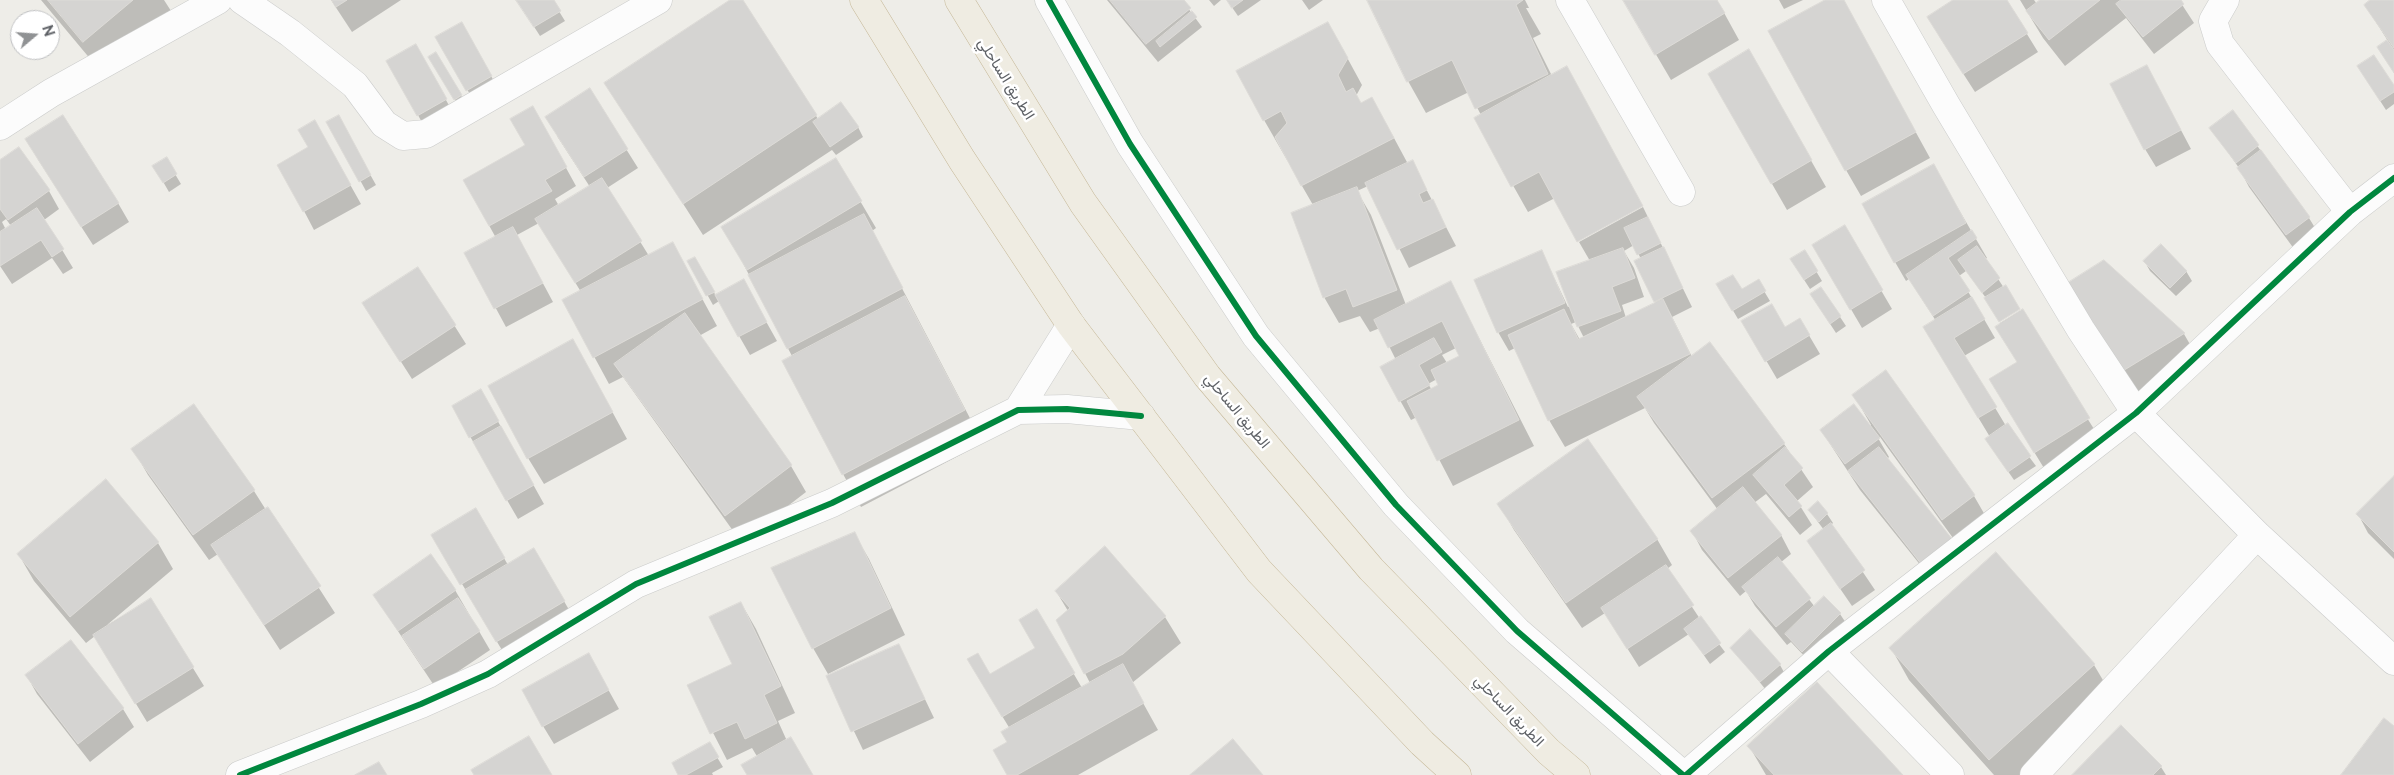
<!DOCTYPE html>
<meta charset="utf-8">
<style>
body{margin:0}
#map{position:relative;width:2394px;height:775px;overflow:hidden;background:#eeede8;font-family:Raleway,sans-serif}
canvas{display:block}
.north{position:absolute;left:10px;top:10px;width:50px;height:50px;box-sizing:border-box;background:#fff;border:1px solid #bfc0c2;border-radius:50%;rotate:72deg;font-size:14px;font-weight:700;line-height:20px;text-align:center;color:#5e6166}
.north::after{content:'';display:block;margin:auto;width:18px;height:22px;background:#909294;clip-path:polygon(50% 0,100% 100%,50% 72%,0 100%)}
</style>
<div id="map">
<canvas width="2394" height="775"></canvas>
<div class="north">N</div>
</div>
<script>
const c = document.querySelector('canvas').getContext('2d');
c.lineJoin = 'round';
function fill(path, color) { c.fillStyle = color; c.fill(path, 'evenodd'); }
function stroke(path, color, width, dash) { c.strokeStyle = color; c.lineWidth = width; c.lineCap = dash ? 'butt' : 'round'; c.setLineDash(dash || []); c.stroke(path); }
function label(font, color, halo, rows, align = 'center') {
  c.font = font + ' Raleway,Vazirmatn,sans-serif'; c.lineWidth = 5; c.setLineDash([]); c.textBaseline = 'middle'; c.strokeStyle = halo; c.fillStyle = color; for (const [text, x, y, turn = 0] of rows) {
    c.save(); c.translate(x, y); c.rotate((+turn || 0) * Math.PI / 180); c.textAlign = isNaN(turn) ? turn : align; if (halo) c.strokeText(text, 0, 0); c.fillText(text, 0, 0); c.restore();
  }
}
const shadow = new Path2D(`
 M 41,0 L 164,0 L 173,14 L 102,73 Z
 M 331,0 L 401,0 L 352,32 Z
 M 517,0 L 552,0 L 565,21 L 540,36 Z
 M 732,0 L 741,0 L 818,119 L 858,127 L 863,137 L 836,155 L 832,150 L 703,235 L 606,83 Z
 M 1107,0 L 1182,0 L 1202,27 L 1158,62 Z
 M 1209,0 L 1221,0 L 1214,6 Z
 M 1227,0 L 1261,0 L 1238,16 Z
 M 1302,0 L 1323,0 L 1309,10 Z
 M 1368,0 L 1525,0 L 1529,8 L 1526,8 L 1541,34 L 1533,38 L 1552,76 L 1555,198 L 1528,212 L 1475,118 L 1481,115 L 1469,92 L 1426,113 L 1408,81 Z
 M 1624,0 L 1717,0 L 1739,40 L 1671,80 Z
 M 1779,0 L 1803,0 L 1784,9 Z
 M 1827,0 L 1843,0 L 1930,158 L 1861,196 L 1846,170 Z
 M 1955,0 L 2006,0 L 2038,52 L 1975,92 L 1939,36 Z
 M 2020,0 L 2034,0 L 2037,4 L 2041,0 L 2179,0 L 2194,23 L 2154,54 L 2126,18 L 2065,66 L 2043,38 Z
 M 2372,0 L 2394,0 L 2394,72 L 2388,41 L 2365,5 Z
 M 461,24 L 502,95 L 478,108 L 437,38 Z
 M 1343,50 L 1362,85 L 1356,96 L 1361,105 L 1387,125 L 1408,164 L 1412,162 L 1456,246 L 1409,268 L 1368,186 L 1357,191 L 1371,215 L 1406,305 L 1451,283 L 1534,446 L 1453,486 L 1417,417 L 1411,420 L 1382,368 L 1396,360 L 1380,328 L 1370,332 L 1360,316 L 1339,323 L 1324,297 L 1313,205 L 1264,120 ZM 1456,348 L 1461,356 L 1447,363 L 1442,355 ZM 1437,379 L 1440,386 L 1432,390 L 1428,384 Z
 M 1749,51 L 1826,187 L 1787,210 L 1709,74 Z
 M 436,53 L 466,104 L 460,108 L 429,57 Z
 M 426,64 L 456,118 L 428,134 L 418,115 Z
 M 2147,66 L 2191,149 L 2156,167 L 2145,149 Z
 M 2364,76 L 2394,88 L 2394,104 L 2386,110 Z
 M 589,90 L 638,168 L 607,188 L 649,256 L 672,243 L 717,326 L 699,336 L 791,466 L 806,492 L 741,542 L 623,377 L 609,384 L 564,301 L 581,292 L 539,223 L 517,235 L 553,302 L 506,327 L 466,253 L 496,238 L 464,180 L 526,146 L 543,126 L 576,186 L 555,199 L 559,206 L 590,187 L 557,136 Z
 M 2233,112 L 2309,218 L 2320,236 L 2297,253 L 2249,187 L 2239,168 L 2211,128 Z
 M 338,117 L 376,185 L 366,191 L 328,122 Z
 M 315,122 L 361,204 L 314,230 L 304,211 L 309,148 Z
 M 37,158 L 118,203 L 129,222 L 93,245 Z
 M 166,159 L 181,184 L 169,192 L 154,166 Z
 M 836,160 L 876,228 L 872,231 L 983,443 L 861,507 L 843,474 L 792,356 L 738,254 Z
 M 0,162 L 49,191 L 59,209 L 44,220 L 73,268 L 63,274 L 52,258 L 12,284 L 0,266 ZM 6,219 L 11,226 L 6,230 L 2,222 Z
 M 1944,184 L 1987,258 L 1985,259 L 2004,288 L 1986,298 L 1966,271 L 1959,276 L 1995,338 L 1964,356 L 2006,426 L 2036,466 L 2014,480 L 1992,448 L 1990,437 L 1935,346 L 1936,321 L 1909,279 L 1906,281 L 1895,262 Z
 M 1643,207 L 1692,307 L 1672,317 L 1692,357 L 1784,444 L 1813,487 L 1797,501 L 1812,525 L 1800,535 L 1766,494 L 1754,503 L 1781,535 L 1791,554 L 1780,563 L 1815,607 L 1824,597 L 1840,614 L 1846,623 L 1808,660 L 1791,642 L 1787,645 L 1755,606 L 1746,591 L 1740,596 L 1702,550 L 1692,531 L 1718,510 L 1654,423 L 1645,408 L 1565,447 L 1549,420 L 1515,348 L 1509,351 L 1498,332 L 1476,280 L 1542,252 L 1568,307 L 1570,306 L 1590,261 L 1579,242 ZM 1634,245 L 1641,259 L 1636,261 L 1656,304 L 1626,318 L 1622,305 L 1644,297 L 1634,268 L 1624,251 ZM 1576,322 L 1584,338 L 1580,340 L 1571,324 Z
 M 1844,227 L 1892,309 L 1862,328 L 1814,246 Z
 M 1804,251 L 1822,281 L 1810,289 L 1797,269 Z
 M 695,258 L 716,296 L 754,300 L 777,341 L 750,355 L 719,301 L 713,305 L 689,262 Z
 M 2104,262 L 2184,334 L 2199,360 L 2137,398 L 2083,310 Z
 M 2145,262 L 2186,271 L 2192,281 L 2176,296 L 2150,271 Z
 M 418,268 L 466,344 L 412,379 L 375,321 Z
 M 1758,281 L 1770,301 L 1738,319 L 1718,285 L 1741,291 Z
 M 1821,288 L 1846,326 L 1836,333 L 1817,304 Z
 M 2020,311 L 2104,445 L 2050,478 L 2006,406 L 2018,363 L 2000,323 Z
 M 1800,320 L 1820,354 L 1777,379 L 1743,321 L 1785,329 Z
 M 588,367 L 627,439 L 544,484 L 528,458 Z
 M 1886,372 L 1974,496 L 1989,522 L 1958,545 L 1880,437 L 1878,438 L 1889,457 L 1887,459 L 1934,582 L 1860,490 L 1821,430 L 1871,425 L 1854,395 Z
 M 481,391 L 544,504 L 518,519 L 453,407 Z
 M 193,406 L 254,491 L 266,510 L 268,509 L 335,613 L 280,650 L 218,554 L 209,560 L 148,475 L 133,449 Z
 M 2394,478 L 2394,559 L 2368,533 L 2358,514 Z
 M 1817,503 L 1827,514 L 1833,523 L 1831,525 L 1875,590 L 1852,606 L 1808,542 L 1824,530 L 1809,510 Z
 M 1499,504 L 1657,539 L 1672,565 L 1667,569 L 1700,619 L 1725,652 L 1710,664 L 1689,634 L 1639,667 L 1605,613 L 1582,628 L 1514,530 Z
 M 476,510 L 508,565 L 534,550 L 575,620 L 508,660 L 433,536 Z
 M 854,533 L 869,559 L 905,635 L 828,674 L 813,648 Z
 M 158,543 L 173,569 L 107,625 L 151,600 L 204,686 L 147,722 L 95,636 L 86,643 L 34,581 L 19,555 Z
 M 1105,548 L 1165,617 L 1181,643 L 1132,683 L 1158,730 L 1078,775 L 1009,775 L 1010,729 L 979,678 L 990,676 L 1037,648 L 1037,611 L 1082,688 L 1090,683 L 1058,620 L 1068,611 L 1056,591 Z
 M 1996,553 L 2094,665 L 2113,697 L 2026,775 L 1994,775 L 1909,680 L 1891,648 Z
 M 455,590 L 490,650 L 435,687 L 374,595 Z
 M 741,603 L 756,629 L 795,713 L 778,721 L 787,741 L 812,775 L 748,775 L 758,758 L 752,748 L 727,760 L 689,686 L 734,665 Z
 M 71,641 L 123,709 L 134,727 L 90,762 L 37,694 L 27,676 Z
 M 899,645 L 934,718 L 863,750 L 828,677 Z
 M 1732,648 L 1780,665 L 1785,674 L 1766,690 Z
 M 599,673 L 619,709 L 554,744 L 543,726 Z
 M 709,744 L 723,767 L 712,773 L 713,775 L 679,775 Z
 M 1749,746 L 1901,775 L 1766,775 Z
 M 2161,767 L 2166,775 L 2074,775 Z`);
const building = new Path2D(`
 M 48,0 L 133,0 L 83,42 Z
 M 332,0 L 347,0 L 336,7 Z
 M 516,0 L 554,0 L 561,11 L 534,27 Z
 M 730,0 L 743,0 L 817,115 L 683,204 L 604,83 Z
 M 1110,0 L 1184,0 L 1191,8 L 1146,44 Z
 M 1227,0 L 1243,0 L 1232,8 Z
 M 1367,0 L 1523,0 L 1516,5 L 1548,74 L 1475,109 L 1452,60 L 1407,82 Z
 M 1623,0 L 1717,0 L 1725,13 L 1655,55 Z
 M 1825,0 L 1844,0 L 1916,132 L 1845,171 L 1768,31 Z
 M 1953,0 L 2007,0 L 2028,33 L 1963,74 L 1927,17 Z
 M 2040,0 L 2100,0 L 2049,40 L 2026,11 Z
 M 2121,0 L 2181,0 L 2184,4 L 2143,37 L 2116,4 Z
 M 2370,0 L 2394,0 L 2394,48 L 2364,5 Z
 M 1192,11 L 1197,17 L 1160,47 L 1156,41 Z
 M 462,22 L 492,76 L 466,91 L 435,37 Z
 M 1328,22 L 1348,58 L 1338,75 L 1346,92 L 1353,88 L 1361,103 L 1372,97 L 1394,138 L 1301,186 L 1275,137 L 1287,123 L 1281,111 L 1263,121 L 1236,71 Z
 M 2387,40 L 2394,50 L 2394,73 L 2377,47 Z
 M 416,44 L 447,99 L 417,116 L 386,61 Z
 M 1749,49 L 1812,160 L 1771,184 L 1708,74 Z
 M 436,52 L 462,95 L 454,100 L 428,57 Z
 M 2374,55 L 2394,85 L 2394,92 L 2380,101 L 2357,66 Z
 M 2147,65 L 2181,130 L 2144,150 L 2110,84 Z
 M 1567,66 L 1643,206 L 1577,242 L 1539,172 L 1511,187 L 1474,118 Z
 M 590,88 L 628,149 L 584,177 L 545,117 Z
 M 841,102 L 859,127 L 830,147 L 813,122 Z
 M 533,106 L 567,167 L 545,180 L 552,191 L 489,226 L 463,180 L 525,145 L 510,119 Z
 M 2233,110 L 2259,145 L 2236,163 L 2209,128 Z
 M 63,115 L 119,203 L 81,227 L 25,139 Z
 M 339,115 L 371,175 L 359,182 L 326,122 Z
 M 315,120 L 351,185 L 303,212 L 277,165 L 308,147 L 298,130 Z
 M 19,147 L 50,190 L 8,220 L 0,209 L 0,160 Z
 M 2261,150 L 2310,217 L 2286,235 L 2237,168 Z
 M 167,157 L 177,174 L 163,183 L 152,166 Z
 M 836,158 L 862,201 L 747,270 L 721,227 Z
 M 1413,160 L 1427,190 L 1419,194 L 1423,203 L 1433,199 L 1446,227 L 1397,250 L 1365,183 Z
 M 1934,164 L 1966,223 L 1894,263 L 1862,204 Z
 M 602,178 L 642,241 L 575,283 L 535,219 Z
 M 1357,187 L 1397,290 L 1353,307 L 1346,289 L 1323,298 L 1291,213 Z
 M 37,208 L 64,249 L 52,257 L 41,240 L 0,266 L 0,232 Z
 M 864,214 L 903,288 L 787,349 L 748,275 Z
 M 1648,217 L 1661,243 L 1637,255 L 1624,228 Z
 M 1845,225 L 1883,290 L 1850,310 L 1812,245 Z
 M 513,227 L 543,283 L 494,309 L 464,253 Z
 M 1972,230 L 1977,238 L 1948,258 L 1970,291 L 1933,316 L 1906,275 Z
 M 673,242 L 703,299 L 593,358 L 562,300 Z
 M 2161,244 L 2187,271 L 2170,288 L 2143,261 Z
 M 1977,246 L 2000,278 L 1982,293 L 1958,260 Z
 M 1664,247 L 1683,288 L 1654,302 L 1634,261 Z
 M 1623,248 L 1635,278 L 1612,287 L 1621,311 L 1577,327 L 1556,272 Z
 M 1542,250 L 1565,303 L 1497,333 L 1474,280 Z
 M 1805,250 L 1818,271 L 1804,280 L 1790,259 Z
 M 695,257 L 715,292 L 706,296 L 687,261 Z
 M 2104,260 L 2185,333 L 2121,372 L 2066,284 Z
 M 418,267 L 456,325 L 400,362 L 362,303 Z
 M 1733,275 L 1742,289 L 1759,279 L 1766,291 L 1732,311 L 1716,284 Z
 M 744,279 L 767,322 L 738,337 L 715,295 Z
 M 1451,281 L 1519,420 L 1437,461 L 1407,401 L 1438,385 L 1431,370 L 1459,356 L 1442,321 L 1388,348 L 1374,320 Z
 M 2006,285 L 2020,309 L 1999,322 L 1984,298 Z
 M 1821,287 L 1841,316 L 1830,324 L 1810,294 Z
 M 905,296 L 965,410 L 842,475 L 782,361 Z
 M 1972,297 L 1985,319 L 1954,338 L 1997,407 L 1978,418 L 1923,327 Z
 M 1663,299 L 1690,354 L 1548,421 L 1508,335 L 1564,309 L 1578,339 Z
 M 1772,304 L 1785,327 L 1800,318 L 1810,335 L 1765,362 L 1741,321 Z
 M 2023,309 L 2090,418 L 2034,453 L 1989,379 L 2017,362 L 1995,327 Z
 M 685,313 L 792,465 L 725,516 L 614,364 Z
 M 1434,338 L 1442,352 L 1419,365 L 1430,385 L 1399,402 L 1380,367 Z
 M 573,339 L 613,412 L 527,459 L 488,386 Z
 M 1710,342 L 1785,443 L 1712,498 L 1637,397 Z
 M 1886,370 L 1975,495 L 1942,520 L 1852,395 Z
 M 481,389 L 499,421 L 469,438 L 452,406 Z
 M 194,404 L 255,490 L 193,535 L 131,449 Z
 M 1854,404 L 1880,438 L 1845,464 L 1820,430 Z
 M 2008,423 L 2031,456 L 2008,472 L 1985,439 Z
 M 501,426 L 534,485 L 506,501 L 473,442 Z
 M 1588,439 L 1658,539 L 1566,603 L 1497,504 Z
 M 1785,447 L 1803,468 L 1784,485 L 1802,506 L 1789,517 L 1753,475 Z
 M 1879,447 L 1953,540 L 1922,565 L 1848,471 Z
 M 2394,476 L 2394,552 L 2356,514 Z
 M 106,479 L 159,542 L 70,617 L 17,554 Z
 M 1743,487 L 1782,535 L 1728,578 L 1690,531 Z
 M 1818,501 L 1828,513 L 1819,522 L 1808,510 Z
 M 268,507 L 321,586 L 264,625 L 211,545 Z
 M 476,508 L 505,558 L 460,585 L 431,535 Z
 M 1831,523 L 1865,570 L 1840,589 L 1807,541 Z
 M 855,532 L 891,608 L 812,649 L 771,568 Z
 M 1105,546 L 1166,616 L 1123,654 L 1084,674 L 1056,620 L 1070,608 L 1055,591 Z
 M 534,548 L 565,601 L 496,642 L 465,590 Z
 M 1996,552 L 2095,664 L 1989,760 L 1889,648 Z
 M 431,554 L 456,590 L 398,631 L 373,595 Z
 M 1778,557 L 1811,598 L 1776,627 L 1742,587 Z
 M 1666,565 L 1694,605 L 1627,649 L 1601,608 Z
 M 1824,596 L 1841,613 L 1802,652 L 1785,634 Z
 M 151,598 L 194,667 L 135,704 L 93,635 Z
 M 458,598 L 480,631 L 424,669 L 402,636 Z
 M 741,602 L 781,686 L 764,695 L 777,723 L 745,739 L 737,722 L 710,734 L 687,685 L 732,664 L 709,617 Z
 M 1037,609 L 1075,673 L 1002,717 L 967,659 L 978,653 L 990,674 L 1035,648 L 1019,620 Z
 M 1701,616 L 1721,643 L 1704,655 L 1684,629 Z
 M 1750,629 L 1781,664 L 1760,682 L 1730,648 Z
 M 71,640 L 124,708 L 78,744 L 25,675 Z
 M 899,644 L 925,699 L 851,732 L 826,676 Z
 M 589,653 L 609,690 L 542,727 L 522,690 Z
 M 1123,664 L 1144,703 L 1017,775 L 1007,775 L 993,750 L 1007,742 L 1001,732 Z
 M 1817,682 L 1903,775 L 1774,775 L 1747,746 Z
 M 2384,718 L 2394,726 L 2394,775 L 2341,775 Z
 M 2121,725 L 2162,766 L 2153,775 L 2072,775 Z
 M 529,736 L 552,775 L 474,775 L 471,770 Z
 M 791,737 L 813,775 L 747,775 L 741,765 Z
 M 1233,739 L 1263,775 L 1190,775 Z
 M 710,742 L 719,757 L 686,775 L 678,775 L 672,763 Z
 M 379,762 L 387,775 L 355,775 Z`);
const street = new Path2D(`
 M 242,0 L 290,33 L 355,85 L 384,124 L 403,136 L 426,134 L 658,0
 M 1049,0 L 1130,144 L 1256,336 L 1396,505 L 1517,631 L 1683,775
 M 1570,0 L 1681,192
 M 1886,0 L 1946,105 L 2081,330 L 2136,413 L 2257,535 L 2394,661
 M 2225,0 L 2213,21 L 2220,44 L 2350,212
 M 0,126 L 51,93 L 218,0
 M 1018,410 L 1071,325
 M 1829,651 L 1950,775
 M 240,775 L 421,704 L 488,674 L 636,584 L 832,503 L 1018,410 L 1067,409 L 1141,416
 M 1686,775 L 1829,651 L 2136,413 L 2350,212 L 2394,178
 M 2034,775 L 2257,535`);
const highway = new Path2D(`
 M 864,0 L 962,160 L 1071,325 L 1259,571 L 1422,743 L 1457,775
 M 959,0 L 1083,203 L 1207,376 L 1371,569 L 1549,752 L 1576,775`);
const cycleway = new Path2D(`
 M 1049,0 L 1130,144 L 1256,336 L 1396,505 L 1517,631 L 1683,775
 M 240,775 L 421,704 L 488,674 L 636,584 L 832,503 L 1018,410 L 1067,409 L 1141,416
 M 1686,775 L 1829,651 L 2136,413 L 2350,212 L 2394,178`);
const streetNames = [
 ["الطريق الساحلي",1006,79,58],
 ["الطريق الساحلي",1237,411,50],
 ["الطريق الساحلي",1509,711,46]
];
fill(shadow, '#0003');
fill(building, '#d5d4d2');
stroke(building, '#dddbd7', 1);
stroke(street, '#cacbca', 29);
stroke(highway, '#c5b796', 29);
stroke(street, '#fcfcfc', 28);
stroke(highway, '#efece2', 28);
stroke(cycleway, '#00873e', 6);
label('15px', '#5e6166', '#fff', streetNames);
</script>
